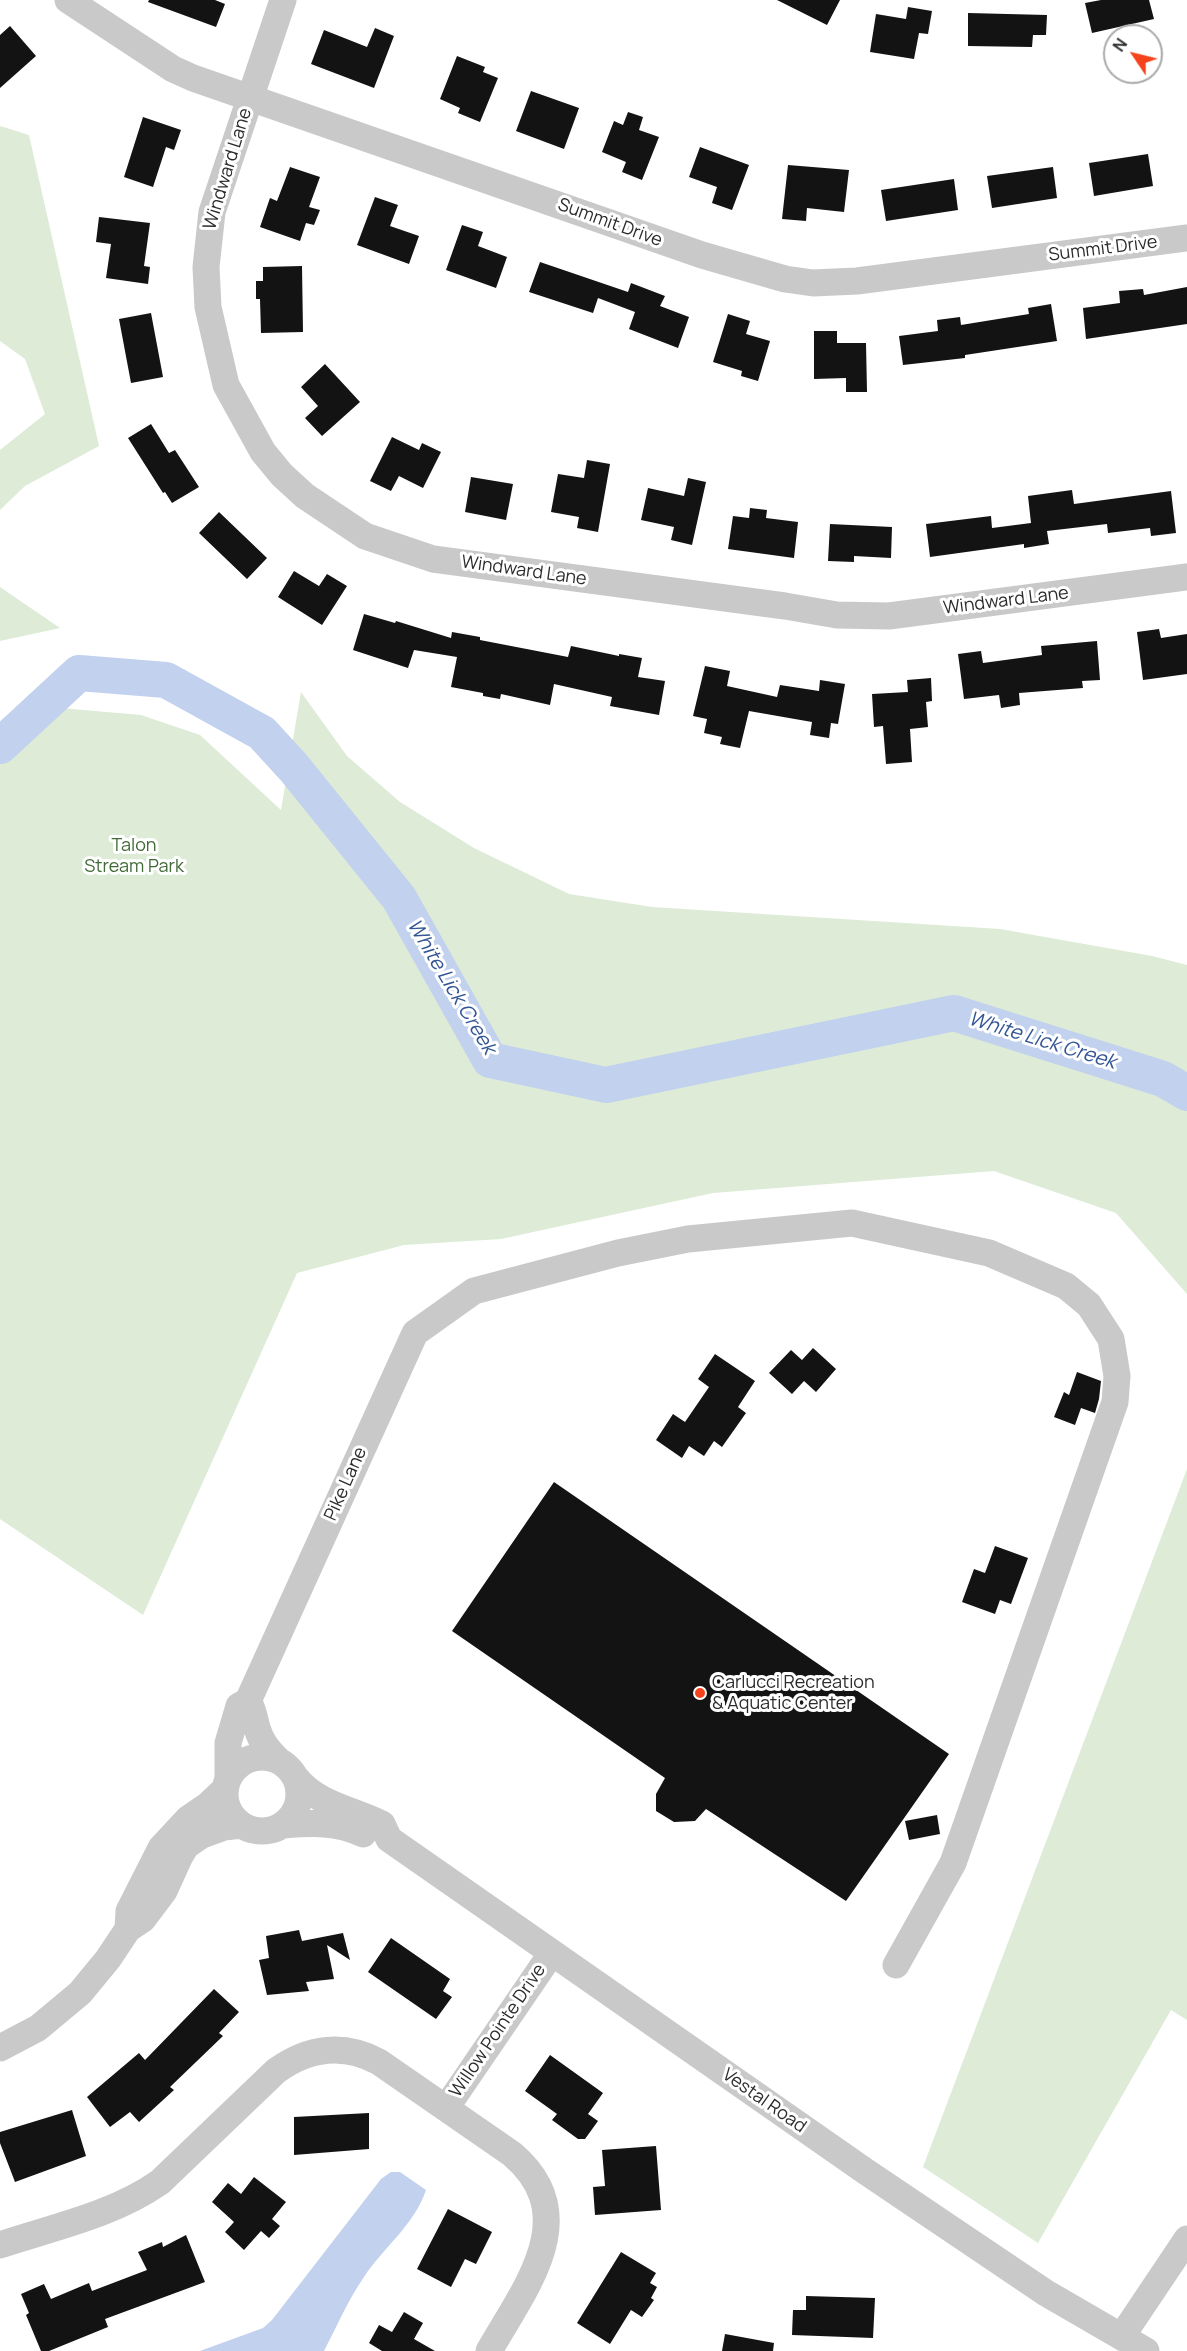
<!DOCTYPE html>
<style>
body{margin:0}
#map{position:relative;width:1187px;height:2351px;overflow:hidden;background:#fff;font-family:Manrope,sans-serif}
canvas{display:block}
.north{position:absolute;left:1103px;top:24px;width:60px;height:60px;box-sizing:border-box;background:#fff;border:2px solid #ababab;border-radius:50%;rotate:305deg;font-size:16px;font-weight:700;line-height:24px;text-align:center;color:#2c2c2c}
.north::after{content:'';display:block;margin:auto;width:21px;height:27px;background:#f5431b;clip-path:polygon(50% 0,100% 100%,50% 72%,0 100%)}
</style>
<div id="map">
<canvas width="1187" height="2351"></canvas>
<div class="north">N</div>
</div>
<script>
const c = document.querySelector('canvas').getContext('2d');
c.lineJoin = 'round';
function fill(path, color) { c.fillStyle = color; c.fill(path, 'evenodd'); }
function stroke(path, color, width, dash) { c.strokeStyle = color; c.lineWidth = width; c.lineCap = dash ? 'butt' : 'round'; c.setLineDash(dash || []); c.stroke(path); }
function label(font, color, halo, rows, align = 'center') {
  c.font = font + ' Manrope,sans-serif'; c.lineWidth = 6; c.setLineDash([]); c.textBaseline = 'middle'; c.strokeStyle = halo; c.fillStyle = color; for (const [text, x, y, turn = 0] of rows) {
    c.save(); c.translate(x, y); c.rotate((+turn || 0) * Math.PI / 180); c.textAlign = isNaN(turn) ? turn : align; if (halo) c.strokeText(text, 0, 0); c.fillText(text, 0, 0); c.restore();
  }
}
const green = new Path2D(`
 M 0,126 L 29,135 L 99,446 L 25,486 L 0,510 L 0,450 L 45,414 L 25,359 L 0,341 Z
 M 0,587 L 60,628 L 0,641 Z
 M 301,692 L 347,756 L 400,802 L 474,848 L 569,894 L 652,907 L 1000,929 L 1152,956 L 1187,965 L 1187,1294 L 1116,1213 L 994,1171 L 713,1193 L 501,1239 L 404,1245 L 297,1273 L 143,1615 L 0,1519 L 0,761 L 61,708 L 141,715 L 200,735 L 281,810 Z
 M 1187,1469 L 1187,2020 L 1171,2010 L 1038,2243 L 923,2167 Z`);
const water = new Path2D(`
 M 391,2172 L 400,2172 L 426,2190 C 415,2224 383,2248 364,2277 C 348,2300 337,2326 324,2351 L 200,2351 L 263,2328 L 272,2320 L 381,2179 Z`);
const river = new Path2D(`
 M 0,746 L 79,673 L 166,680 L 262,733 L 294,768 L 399,898 L 490,1060 L 606,1085 L 954,1013 L 1163,1079 L 1187,1093`);
const building = new Path2D(`
 M 149,0 L 215,0 L 225,4 L 216,27 L 148,2 Z
 M 777,0 L 840,0 L 827,25 Z
 M 1101,0 L 1149,0 L 1154,19 L 1092,33 L 1085,3 Z
 M 908,7 L 932,11 L 928,34 L 919,33 L 914,59 L 870,52 L 876,14 L 906,19 Z
 M 968,13 L 1047,15 L 1046,35 L 1033,35 L 1032,47 L 968,46 Z
 M 10,26 L 36,56 L 0,88 L 0,35 Z
 M 375,28 L 394,36 L 374,88 L 311,64 L 324,30 L 367,47 Z
 M 457,56 L 485,67 L 483,72 L 498,78 L 480,122 L 458,113 L 460,108 L 440,99 Z
 M 531,91 L 579,108 L 564,149 L 516,131 Z
 M 628,112 L 643,117 L 639,130 L 659,137 L 642,180 L 622,172 L 626,162 L 602,152 L 614,121 L 623,125 Z
 M 143,117 L 181,130 L 174,150 L 166,147 L 153,187 L 124,177 Z
 M 700,147 L 749,165 L 732,210 L 712,203 L 717,187 L 689,177 Z
 M 1148,154 L 1153,186 L 1094,196 L 1089,163 Z
 M 788,165 L 849,170 L 844,212 L 807,208 L 806,221 L 782,219 Z
 M 290,167 L 320,177 L 309,207 L 320,210 L 314,225 L 306,223 L 300,241 L 260,227 L 270,198 L 277,201 Z
 M 1053,167 L 1057,198 L 992,208 L 987,176 Z
 M 954,179 L 958,210 L 886,221 L 881,190 Z
 M 375,197 L 398,205 L 390,226 L 419,236 L 409,264 L 357,245 Z
 M 99,217 L 150,223 L 144,266 L 150,267 L 148,284 L 106,278 L 111,244 L 96,242 Z
 M 462,225 L 483,232 L 478,246 L 507,257 L 496,288 L 446,270 Z
 M 540,262 L 628,292 L 631,283 L 665,296 L 660,306 L 689,317 L 678,348 L 629,329 L 635,312 L 598,298 L 593,313 L 529,292 Z
 M 302,266 L 303,332 L 261,333 L 260,299 L 256,299 L 256,281 L 263,281 L 263,267 Z
 M 1187,287 L 1187,324 L 1086,339 L 1083,308 L 1120,303 L 1119,291 L 1143,289 L 1144,295 Z
 M 1051,304 L 1057,341 L 965,355 L 965,358 L 903,365 L 899,336 L 938,331 L 937,320 L 960,317 L 961,325 L 1029,314 L 1028,308 Z
 M 151,313 L 163,377 L 131,383 L 119,319 Z
 M 728,314 L 750,321 L 746,334 L 770,341 L 758,381 L 741,376 L 742,371 L 713,362 Z
 M 814,331 L 837,331 L 837,343 L 866,343 L 867,392 L 846,392 L 846,378 L 814,379 Z
 M 325,364 L 360,402 L 322,436 L 305,418 L 318,406 L 301,387 Z
 M 151,424 L 169,453 L 175,450 L 199,487 L 172,503 L 165,492 L 163,493 L 128,438 Z
 M 392,437 L 419,450 L 422,443 L 441,452 L 423,488 L 399,476 L 391,491 L 370,481 Z
 M 587,460 L 610,464 L 598,532 L 577,528 L 579,517 L 551,512 L 558,474 L 584,478 Z
 M 471,477 L 513,484 L 506,520 L 465,512 Z
 M 688,478 L 706,482 L 692,545 L 671,540 L 674,527 L 641,520 L 648,488 L 684,496 Z
 M 1072,490 L 1074,504 L 1171,491 L 1176,533 L 1151,536 L 1150,528 L 1108,533 L 1107,524 L 1047,531 L 1049,544 L 1024,548 L 1024,544 L 930,557 L 926,524 L 991,516 L 992,528 L 1031,523 L 1028,496 Z
 M 750,508 L 767,510 L 766,518 L 798,522 L 794,558 L 728,549 L 733,516 L 749,518 Z
 M 219,512 L 267,558 L 247,579 L 199,533 Z
 M 830,524 L 892,527 L 891,558 L 854,556 L 854,562 L 828,561 Z
 M 294,571 L 319,586 L 327,574 L 347,586 L 322,625 L 278,597 Z
 M 364,614 L 395,623 L 396,621 L 451,638 L 452,632 L 480,637 L 480,640 L 568,657 L 571,646 L 619,656 L 619,654 L 642,658 L 638,677 L 665,681 L 659,715 L 610,706 L 612,697 L 554,684 L 550,705 L 501,694 L 500,699 L 483,696 L 483,693 L 451,687 L 457,657 L 414,650 L 408,668 L 353,650 Z
 M 1159,629 L 1161,638 L 1187,634 L 1187,674 L 1143,680 L 1137,632 Z
 M 1097,641 L 1100,680 L 1082,681 L 1083,688 L 1019,693 L 1020,705 L 1001,708 L 999,695 L 964,699 L 958,654 L 981,651 L 983,663 L 1042,655 L 1041,646 Z
 M 705,666 L 730,671 L 727,686 L 777,697 L 780,685 L 819,691 L 820,680 L 845,684 L 838,724 L 831,723 L 829,738 L 810,735 L 812,722 L 749,711 L 740,748 L 720,744 L 722,737 L 704,733 L 707,719 L 693,716 Z
 M 931,678 L 932,701 L 926,702 L 928,727 L 910,729 L 912,762 L 886,764 L 883,726 L 874,727 L 872,694 L 908,692 L 907,680 Z
 M 813,1348 L 836,1369 L 816,1392 L 804,1381 L 792,1394 L 769,1373 L 791,1350 L 802,1360 Z
 M 715,1354 L 755,1381 L 738,1407 L 746,1413 L 722,1447 L 714,1441 L 704,1456 L 689,1446 L 682,1458 L 656,1440 L 673,1414 L 685,1422 L 709,1387 L 698,1379 Z
 M 1077,1372 L 1101,1381 L 1099,1399 L 1095,1413 L 1081,1408 L 1075,1425 L 1054,1417 L 1064,1392 L 1069,1395 Z
 M 554,1482 L 949,1754 L 846,1901 L 706,1809 L 695,1821 L 674,1822 L 656,1811 L 656,1794 L 665,1778 L 452,1631 Z
 M 995,1546 L 1028,1558 L 1011,1604 L 1000,1600 L 995,1614 L 962,1602 L 974,1569 L 985,1573 Z
 M 937,1815 L 940,1834 L 909,1840 L 905,1821 Z
 M 299,1930 L 302,1941 L 343,1933 L 350,1960 L 327,1945 L 334,1979 L 306,1982 L 309,1991 L 267,1995 L 259,1960 L 269,1958 L 266,1936 Z
 M 391,1938 L 450,1979 L 443,1991 L 452,1997 L 436,2019 L 368,1972 Z
 M 214,1989 L 239,2012 L 219,2033 L 223,2036 L 170,2087 L 174,2090 L 139,2122 L 130,2112 L 110,2127 L 87,2097 L 139,2053 L 145,2060 Z
 M 550,2055 L 603,2093 L 588,2114 L 598,2121 L 585,2139 L 578,2139 L 552,2120 L 557,2114 L 525,2091 Z
 M 72,2110 L 86,2156 L 15,2182 L 0,2143 L 0,2132 Z
 M 369,2113 L 369,2149 L 294,2155 L 294,2117 Z
 M 656,2146 L 661,2210 L 595,2215 L 593,2187 L 605,2186 L 602,2150 Z
 M 254,2177 L 286,2202 L 272,2219 L 280,2226 L 269,2238 L 261,2231 L 244,2250 L 225,2232 L 234,2222 L 212,2202 L 228,2183 L 241,2194 Z
 M 448,2209 L 492,2232 L 476,2264 L 465,2259 L 451,2287 L 417,2269 Z
 M 186,2235 L 205,2282 L 105,2319 L 108,2327 L 49,2351 L 41,2351 L 26,2315 L 29,2313 L 21,2294 L 44,2284 L 51,2299 L 89,2283 L 92,2291 L 147,2270 L 138,2252 L 162,2242 L 163,2247 Z
 M 621,2252 L 656,2273 L 650,2283 L 657,2287 L 651,2298 L 654,2300 L 642,2317 L 631,2310 L 610,2344 L 577,2323 Z
 M 806,2296 L 875,2298 L 873,2338 L 792,2335 L 793,2310 L 806,2310 Z
 M 404,2312 L 423,2323 L 414,2339 L 435,2351 L 382,2351 L 369,2343 L 379,2325 L 392,2332 Z
 M 725,2334 L 774,2343 L 773,2351 L 722,2351 Z`);
const minor = new Path2D(`
 M 68,0 L 173,69 L 193,78 L 702,255 L 785,279 L 813,283 L 857,281 L 1187,238
 M 283,0 L 212,212 L 206,267 L 208,307 L 226,385 L 263,452 L 282,475 L 305,496 L 365,536 L 433,559 L 785,606 L 837,615 L 889,616 L 1187,577
 M 248,1701 C 254,1710 254,1718 257,1728 C 261,1742 268,1750 278,1760
 M225 1794a37 37 0 1 1 74 0a37 37 0 1 1-74 0Z
 M 228,1777 L 228,1743 L 239,1706 L 248,1701 L 415,1333 L 474,1291 L 618,1253 L 688,1239 L 852,1223 L 989,1253 L 1066,1286 L 1089,1305 L 1111,1339 L 1117,1376 L 1115,1402 L 953,1863 L 896,1965
 M 296,1778 C 318,1805 352,1809 382,1824 L 389,1839 L 865,2171 L 1046,2293 L 1146,2351
 M 282,1825 C 311,1823 337,1821 363,1834
 M 128,1929 L 129,1911 L 161,1848 L 188,1819 L 207,1806 L 225,1789
 M 0,2048 L 38,2028 L 80,1993 L 108,1959 L 128,1929 L 143,1919 L 164,1891 L 180,1856 L 186,1846 L 202,1835 L 224,1827 L 242,1825
 M 446,2108 L 551,1954
 M 0,2245 C 54,2227 113,2215 160,2182 L 276,2071 C 309,2047 344,2043 379,2062 L 512,2154 C 585,2216 524,2289 489,2351
 M 1122,2336 L 1187,2239`);
const markers = [
 [700,1693,6,"#f5431b"]
];
const streetNames = [
 ["Windward Lane",228,169,-73],
 ["Summit Drive",610,223,20],
 ["Summit Drive",1103,249,-7],
 ["Windward Lane",524,571,8],
 ["Windward Lane",1006,601,-7],
 ["Pike Lane",346,1484,-66],
 ["Willow Pointe Drive",498,2031,-56],
 ["Vestal Road",764,2101,35]
];
const parkNames = [
 ["Talon",134,846],
 ["Stream Park",134,867]
];
const poiNames = [
 ["Carlucci Recreation",712,1683],
 ["& Aquatic Center",712,1704]
];
const waterNames = [
 ["White Lick Creek",451,987,59],
 ["White Lick Creek",1042,1041,17]
];
fill(green, '#ddebd7');
fill(water, '#c1d1ee');
stroke(river, '#c1d1ee', 36);
fill(building, '#131313');
stroke(minor, '#c9c9c9', 27);
for (const [x, y, r, color] of markers) { const dot = new Path2D(); dot.arc(x, y, r, 0, 2 * Math.PI); c.fillStyle = color; c.fill(dot); stroke(dot, '#fff', 2); }
label('18px', '#2c2c2c', '#fff', streetNames);
label('18px', '#416b36', '#fff', parkNames);
label('18px', '#2c2c2c', '#fff', poiNames, 'left');
label('italic 20px', '#335694', '#fff', waterNames);
</script>
